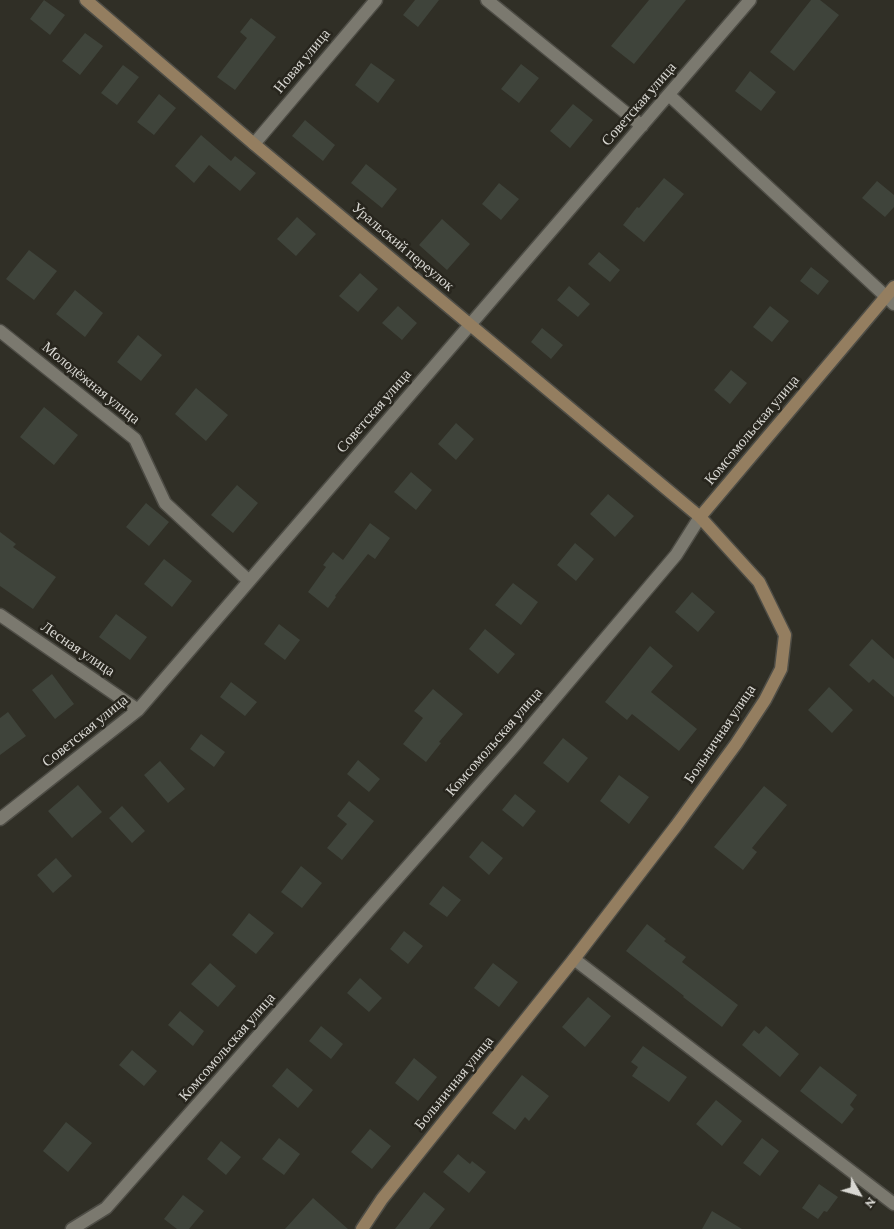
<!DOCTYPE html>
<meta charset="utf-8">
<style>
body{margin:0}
#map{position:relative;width:894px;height:1229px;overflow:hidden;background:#302f26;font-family:"Crimson Pro",serif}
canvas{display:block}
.north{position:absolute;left:834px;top:1169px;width:50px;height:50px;-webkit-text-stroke:4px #27251d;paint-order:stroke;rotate:128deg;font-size:14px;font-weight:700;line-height:20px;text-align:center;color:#d9d8d3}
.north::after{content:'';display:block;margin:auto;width:18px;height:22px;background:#d9d8d3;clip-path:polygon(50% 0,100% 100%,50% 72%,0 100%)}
</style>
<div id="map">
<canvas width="894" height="1229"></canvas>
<div class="north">N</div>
</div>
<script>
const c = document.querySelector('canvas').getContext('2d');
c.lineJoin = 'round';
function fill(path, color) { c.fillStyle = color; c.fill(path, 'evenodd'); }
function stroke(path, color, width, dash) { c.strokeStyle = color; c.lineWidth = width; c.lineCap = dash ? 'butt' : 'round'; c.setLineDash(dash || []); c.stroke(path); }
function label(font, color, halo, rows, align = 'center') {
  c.font = font + ' "Crimson Pro",serif'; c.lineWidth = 5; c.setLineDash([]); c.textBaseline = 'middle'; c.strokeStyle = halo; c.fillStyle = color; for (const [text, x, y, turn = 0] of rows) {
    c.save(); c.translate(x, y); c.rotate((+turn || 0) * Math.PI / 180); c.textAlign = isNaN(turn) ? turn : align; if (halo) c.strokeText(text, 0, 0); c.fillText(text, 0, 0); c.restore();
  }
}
const building = new Path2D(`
 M 44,0 L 65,15 L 50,35 L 30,19 Z
 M 415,0 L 439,0 L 418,27 L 403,15 Z
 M 649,0 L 686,0 L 634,64 L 611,46 Z
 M 811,0 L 820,0 L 839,15 L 794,71 L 770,52 Z
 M 251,18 L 276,37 L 235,90 L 217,77 L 247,38 L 240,32 Z
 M 85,33 L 103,46 L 80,75 L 62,61 Z
 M 371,63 L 395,80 L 378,103 L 355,85 Z
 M 521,64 L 539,78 L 519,103 L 501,89 Z
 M 123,65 L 139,77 L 117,105 L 101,93 Z
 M 750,71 L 776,92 L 761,111 L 735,91 Z
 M 159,94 L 176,108 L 154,135 L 137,122 Z
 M 573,104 L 593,120 L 570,148 L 550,131 Z
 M 305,120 L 335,145 L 323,161 L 292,136 Z
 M 201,135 L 231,161 L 235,156 L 256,173 L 240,191 L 209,165 L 194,183 L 175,166 Z
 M 366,164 L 397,189 L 382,208 L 351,183 Z
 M 664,178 L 684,194 L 644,242 L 623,225 L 637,207 L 639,208 Z
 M 877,181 L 894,195 L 894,207 L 885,217 L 862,198 Z
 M 499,183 L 519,199 L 501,220 L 482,204 Z
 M 297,217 L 316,234 L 296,256 L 277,239 Z
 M 442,219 L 470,244 L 447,270 L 419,245 Z
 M 29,250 L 57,271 L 34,300 L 6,279 Z
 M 599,252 L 620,270 L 610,282 L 588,264 Z
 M 811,267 L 829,281 L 818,295 L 800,281 Z
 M 360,273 L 378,289 L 358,312 L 339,296 Z
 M 569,286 L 590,304 L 578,317 L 557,300 Z
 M 75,290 L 103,313 L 85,337 L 56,314 Z
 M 398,306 L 417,323 L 402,340 L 382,323 Z
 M 770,306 L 789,321 L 772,342 L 753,327 Z
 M 542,328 L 563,345 L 551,359 L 531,342 Z
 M 138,335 L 162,355 L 141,381 L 117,362 Z
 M 731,370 L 747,383 L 730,404 L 714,390 Z
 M 196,388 L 228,415 L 206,441 L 175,414 Z
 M 44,407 L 78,435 L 54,465 L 20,437 Z
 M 456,423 L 474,439 L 456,460 L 438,444 Z
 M 411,472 L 432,490 L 416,510 L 394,492 Z
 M 237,485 L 258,503 L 233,533 L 211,515 Z
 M 608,494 L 634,516 L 615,537 L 590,514 Z
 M 146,503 L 169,522 L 149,546 L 126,527 Z
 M 370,523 L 390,538 L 375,559 L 368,554 L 335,596 L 336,597 L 328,608 L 308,592 L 326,567 L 323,565 L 333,552 L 343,560 Z
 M 0,532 L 16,544 L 13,547 L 56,577 L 33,609 L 0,586 Z
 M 575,543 L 594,559 L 576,581 L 557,565 Z
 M 164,559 L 192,581 L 172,607 L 144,584 Z
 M 513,583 L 538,602 L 521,625 L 495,605 Z
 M 692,592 L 715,612 L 698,632 L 675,612 Z
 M 116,614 L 147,637 L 130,660 L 99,637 Z
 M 279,624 L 300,640 L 285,660 L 264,644 Z
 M 485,629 L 515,654 L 498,674 L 469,649 Z
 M 872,639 L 894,659 L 894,697 L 873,679 L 869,683 L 849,665 Z
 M 650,646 L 673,666 L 651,692 L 697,729 L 679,751 L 632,714 L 627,720 L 605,702 Z
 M 52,674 L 74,704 L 55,719 L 32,690 Z
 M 231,682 L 257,702 L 245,716 L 220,697 Z
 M 829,687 L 853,710 L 832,733 L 808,710 Z
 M 433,689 L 463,714 L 439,742 L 441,743 L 426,762 L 403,744 L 423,718 L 414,711 Z
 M 8,712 L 26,736 L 0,755 L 0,718 Z
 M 201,734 L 225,752 L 214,767 L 190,749 Z
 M 563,738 L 588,758 L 568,783 L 543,763 Z
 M 358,760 L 380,779 L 369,792 L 347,774 Z
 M 160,761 L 185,789 L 168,803 L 144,775 Z
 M 619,775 L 649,797 L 629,824 L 600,801 Z
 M 78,785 L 102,812 L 72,838 L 48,811 Z
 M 764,786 L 787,805 L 752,848 L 757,852 L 743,870 L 714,847 Z
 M 515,794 L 536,811 L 523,827 L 502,810 Z
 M 349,801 L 374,821 L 342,860 L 327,848 L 347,824 L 337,816 Z
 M 122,806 L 145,831 L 132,843 L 109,818 Z
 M 482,841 L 503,858 L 489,875 L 469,857 Z
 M 56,858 L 72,876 L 53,893 L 37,875 Z
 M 301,866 L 322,883 L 302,908 L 281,892 Z
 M 443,886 L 461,900 L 447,917 L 429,904 Z
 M 249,913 L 274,933 L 256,954 L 232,935 Z
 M 647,924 L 666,939 L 664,941 L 686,957 L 682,962 L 738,1005 L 722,1027 L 683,997 L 684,996 L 626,951 Z
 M 404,931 L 423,946 L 408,964 L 390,949 Z
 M 210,963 L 236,986 L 218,1007 L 191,984 Z
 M 493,963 L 518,982 L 499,1007 L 474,988 Z
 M 360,978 L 382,998 L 369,1012 L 347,993 Z
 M 588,997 L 611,1016 L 585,1047 L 562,1027 Z
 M 180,1011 L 204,1031 L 193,1046 L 168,1025 Z
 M 321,1026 L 343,1044 L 331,1059 L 309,1041 Z
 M 766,1026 L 799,1054 L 780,1077 L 742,1045 L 754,1030 L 759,1034 Z
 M 643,1046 L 687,1077 L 669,1102 L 632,1076 L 638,1067 L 631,1062 Z
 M 132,1050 L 157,1071 L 144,1086 L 119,1065 Z
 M 414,1058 L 437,1077 L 418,1101 L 395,1083 Z
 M 820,1066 L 857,1095 L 850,1105 L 854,1109 L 842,1124 L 800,1091 Z
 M 287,1068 L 313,1090 L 298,1108 L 272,1086 Z
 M 522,1075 L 549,1096 L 529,1121 L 525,1117 L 515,1130 L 492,1113 Z
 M 716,1100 L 742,1121 L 722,1146 L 696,1124 Z
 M 66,1122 L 92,1143 L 68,1172 L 43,1151 Z
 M 370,1129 L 391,1146 L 372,1169 L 351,1152 Z
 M 279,1138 L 300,1154 L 284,1175 L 262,1159 Z
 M 762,1138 L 779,1151 L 760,1176 L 743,1163 Z
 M 221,1141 L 241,1157 L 226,1175 L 207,1159 Z
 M 458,1154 L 470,1164 L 472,1161 L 486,1172 L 469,1193 L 443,1172 Z
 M 819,1184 L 838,1197 L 827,1212 L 824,1211 L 818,1219 L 802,1208 Z
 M 424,1192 L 445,1209 L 429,1229 L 395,1229 Z
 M 183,1195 L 204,1211 L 189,1229 L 177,1229 L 164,1219 Z
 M 313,1198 L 348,1229 L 285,1229 Z
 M 712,1211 L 742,1229 L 702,1229 Z`);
const street = new Path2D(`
 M 487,0 L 642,126
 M 669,95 L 894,304
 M 254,144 L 376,0
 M 0,331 L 135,439 L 165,503 L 249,581
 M 0,615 L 138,710
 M 0,819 L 138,710 L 750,0
 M 574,959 L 894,1204
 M 72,1229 L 106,1208 L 515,745 L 676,555 L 700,517`);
const secondary = new Path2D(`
 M 86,0 L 254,144 L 700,517 L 759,582 L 785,635 L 781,669 L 765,700 L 736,744 L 676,826 L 574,959 L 382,1199 L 362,1229
 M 700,517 L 894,287`);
const streetNames = [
 ["Новая улица",302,61,-50],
 ["Советская улица",639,104,-49],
 ["Уральский переулок",403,247,40],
 ["Молодёжная улица",91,383,39],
 ["Советская улица",374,411,-49],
 ["Комсомольская улица",752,430,-50],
 ["Лесная улица",78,649,34],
 ["Советская улица",85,731,-39],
 ["Больничная улица",720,734,-56],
 ["Комсомольская улица",494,742,-49],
 ["Комсомольская улица",227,1047,-49],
 ["Больничная улица",454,1083,-51]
];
fill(building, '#3f443b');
stroke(street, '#4e4d46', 15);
stroke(secondary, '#4e4d46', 15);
stroke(street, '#7b796f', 12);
stroke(secondary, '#947e60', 12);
label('15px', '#d9d8d3', '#27251d', streetNames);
</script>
